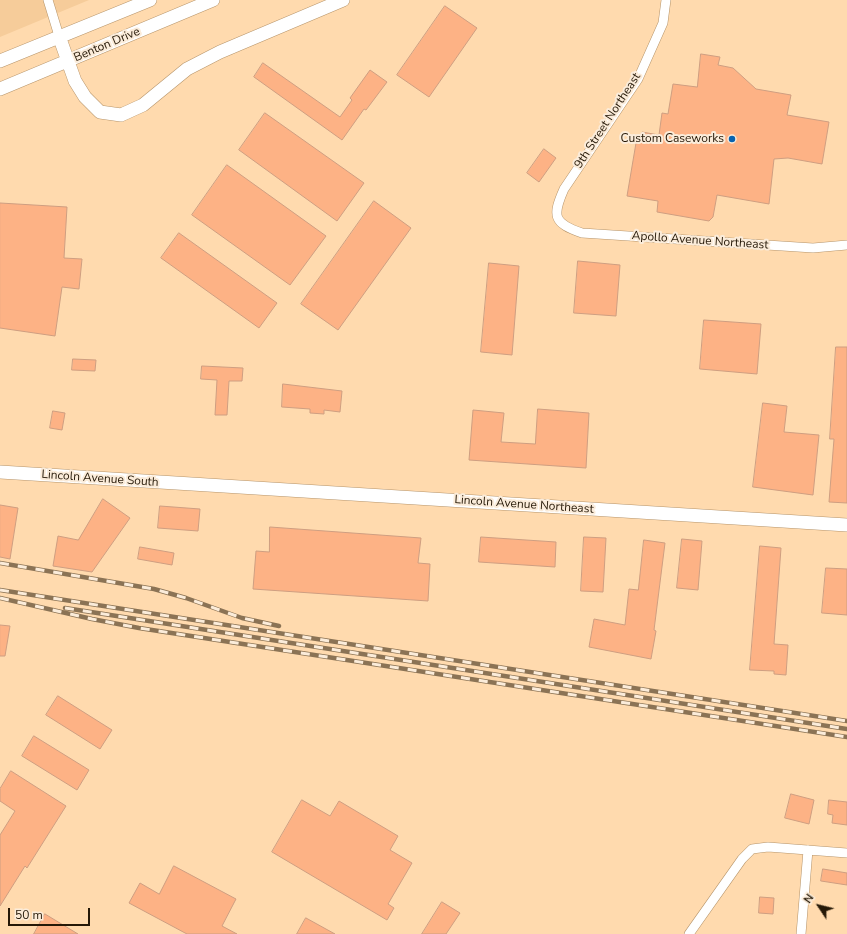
<!DOCTYPE html>
<style>
body{margin:0}
#map{position:relative;width:847px;height:934px;overflow:hidden;background:#ffdaae;font-family:"Nunito Sans",sans-serif}
canvas{display:block}
.north{position:absolute;left:799px;top:886px;width:40px;height:40px;-webkit-text-stroke:3px #fbecda;paint-order:stroke;rotate:305deg;font-size:11px;font-weight:700;line-height:16px;text-align:center;color:#251807}
.north::after{content:'';display:block;margin:auto;width:14px;height:18px;background:#251807;clip-path:polygon(50% 0,100% 100%,50% 72%,0 100%)}
.scale{position:absolute;left:8px;top:908px;width:82px;height:18px;box-sizing:border-box;border:2px solid #251807;border-top:0;padding-left:5px;font-size:12px;line-height:14px;white-space:nowrap;color:#251807;-webkit-text-stroke:3px #fbecda;paint-order:stroke}
</style>
<div id="map">
<canvas width="847" height="934"></canvas>
<div class="north">N</div>
<div class="scale">50 m</div>
</div>
<script>
const c = document.querySelector('canvas').getContext('2d');
c.lineJoin = 'round';
function fill(path, color) { c.fillStyle = color; c.fill(path, 'evenodd'); }
function stroke(path, color, width, dash) { c.strokeStyle = color; c.lineWidth = width; c.lineCap = dash ? 'butt' : 'round'; c.setLineDash(dash || []); c.stroke(path); }
function label(font, color, halo, rows, align = 'center') {
  c.font = font + ' "Nunito Sans",sans-serif'; c.lineWidth = 4; c.setLineDash([]); c.textBaseline = 'middle'; c.strokeStyle = halo; c.fillStyle = color; for (const [text, x, y, turn = 0] of rows) {
    c.save(); c.translate(x, y); c.rotate((+turn || 0) * Math.PI / 180); c.textAlign = isNaN(turn) ? turn : align; if (halo) c.strokeText(text, 0, 0); c.fillText(text, 0, 0); c.restore();
  }
}
const built = new Path2D(`
 M 0,0 L 89,0 L 0,37 Z`);
const building = new Path2D(`
 M 445,6 L 477,28 L 429,97 L 397,75 Z
 M 701,54 L 720,57 L 718,65 L 733,68 L 756,89 L 791,95 L 787,115 L 829,122 L 822,164 L 788,158 L 774,159 L 769,204 L 717,195 L 713,217 L 709,221 L 657,212 L 658,201 L 627,196 L 636,143 L 642,132 L 659,135 L 662,113 L 668,114 L 673,84 L 697,87 Z
 M 263,63 L 340,117 L 352,100 L 350,98 L 370,70 L 387,82 L 366,110 L 364,109 L 342,140 L 254,77 Z
 M 265,113 L 364,183 L 337,221 L 239,150 Z
 M 544,149 L 556,158 L 539,182 L 527,173 Z
 M 227,165 L 326,236 L 290,285 L 192,215 Z
 M 374,201 L 411,228 L 338,330 L 301,304 Z
 M 0,203 L 67,207 L 64,258 L 82,259 L 79,289 L 62,287 L 55,336 L 0,328 Z
 M 179,233 L 277,303 L 259,328 L 161,258 Z
 M 578,261 L 620,265 L 616,316 L 574,313 Z
 M 489,263 L 519,266 L 512,355 L 481,352 Z
 M 704,320 L 761,324 L 757,374 L 700,369 Z
 M 836,347 L 847,347 L 847,503 L 829,502 L 834,439 L 830,439 Z
 M 73,359 L 96,360 L 95,371 L 72,370 Z
 M 202,366 L 243,368 L 242,381 L 229,381 L 227,415 L 215,415 L 217,380 L 201,379 Z
 M 283,384 L 342,391 L 340,412 L 324,410 L 324,414 L 310,413 L 310,409 L 282,407 Z
 M 763,403 L 787,406 L 784,432 L 819,435 L 813,495 L 753,487 Z
 M 538,409 L 589,413 L 586,468 L 469,460 L 473,410 L 504,413 L 501,442 L 535,444 Z
 M 53,411 L 65,413 L 62,430 L 50,428 Z
 M 103,499 L 130,518 L 92,572 L 53,566 L 58,536 L 78,540 Z
 M 0,505 L 18,508 L 10,559 L 0,557 Z
 M 160,506 L 200,509 L 198,531 L 158,528 Z
 M 270,527 L 421,538 L 418,563 L 430,564 L 428,601 L 253,589 L 256,551 L 269,552 Z
 M 481,537 L 556,542 L 555,567 L 479,562 Z
 M 584,537 L 606,538 L 603,592 L 581,591 Z
 M 682,539 L 702,541 L 698,590 L 677,588 Z
 M 644,540 L 665,543 L 654,630 L 656,631 L 651,659 L 589,647 L 594,619 L 625,625 L 629,589 L 638,590 Z
 M 760,546 L 781,548 L 774,644 L 788,645 L 786,675 L 774,674 L 774,671 L 750,670 Z
 M 140,547 L 174,553 L 172,565 L 138,559 Z
 M 826,568 L 847,569 L 847,615 L 822,613 Z
 M 0,625 L 10,626 L 5,656 L 0,656 Z
 M 58,696 L 112,730 L 100,749 L 46,715 Z
 M 34,736 L 89,770 L 77,790 L 22,756 Z
 M 11,771 L 66,806 L 27,868 L 25,866 L 0,906 L 0,835 L 15,811 L 0,801 L 0,789 Z
 M 791,794 L 814,800 L 809,824 L 785,818 Z
 M 302,800 L 330,816 L 339,801 L 398,836 L 390,850 L 412,863 L 388,904 L 394,908 L 387,920 L 272,852 Z
 M 829,800 L 847,802 L 847,825 L 832,823 L 833,815 L 828,814 Z
 M 174,866 L 236,899 L 222,926 L 237,934 L 187,934 L 129,903 L 140,883 L 159,894 Z
 M 823,869 L 847,873 L 847,885 L 821,881 Z
 M 760,897 L 774,898 L 773,914 L 759,913 Z
 M 442,902 L 460,913 L 446,934 L 422,934 Z
 M 45,914 L 78,934 L 34,934 Z
 M 306,918 L 335,934 L 297,934 Z`);
const street = new Path2D(`
 M 48,0 L 59,36
 M 666,0 L 663,23 L 638,79 L 564,189 C 552,216 553,223 582,233 L 813,248 L 847,245
 M 689,934 L 742,859 L 752,849 L 768,847 L 847,853
 M 801,934 L 808,850`);
const secondary = new Path2D(`
 M 59,36 L 75,81 L 85,97 L 100,112 L 121,115 L 143,105 L 187,69 L 220,52 L 343,0
 M 0,61 L 150,0
 M 0,89 L 213,0
 M 0,472 L 847,525`);
const rail = new Path2D(`
 M 0,563 L 154,589 L 186,598 L 242,618 L 279,626
 M 0,590 L 847,721
 M 0,598 L 92,619 L 139,628 L 847,737
 M 65,608 L 847,729`);
const markers = [
 [732,139,4,"#0863b0"]
];
const streetNames = [
 ["Benton Drive",107,45,-23],
 ["9th Street Northeast",608,121,-57],
 ["Apollo Avenue Northeast",700,241,4],
 ["Lincoln Avenue South",100,479,4],
 ["Lincoln Avenue Northeast",524,505,4]
];
const poiNames = [
 ["Custom Caseworks",724,139]
];
fill(built, '#f6cc9a');
fill(building, '#fdb285');
stroke(building, '#ce9e81', 1);
stroke(street, '#b6946a', 10);
stroke(secondary, '#b6946a', 14);
stroke(street, '#fff', 9);
stroke(secondary, '#fff', 13);
stroke(rail, '#8b7355', 4.5);
stroke(rail, '#fbecda', 3, [9]);
for (const [x, y, r, color] of markers) { const dot = new Path2D(); dot.arc(x, y, r, 0, 2 * Math.PI); c.fillStyle = color; c.fill(dot); stroke(dot, '#fbecda', 1.5); }
label('12px', '#251807', '#fbecda', streetNames);
label('12px', '#251807', '#fbecda', poiNames, 'right');
</script>
